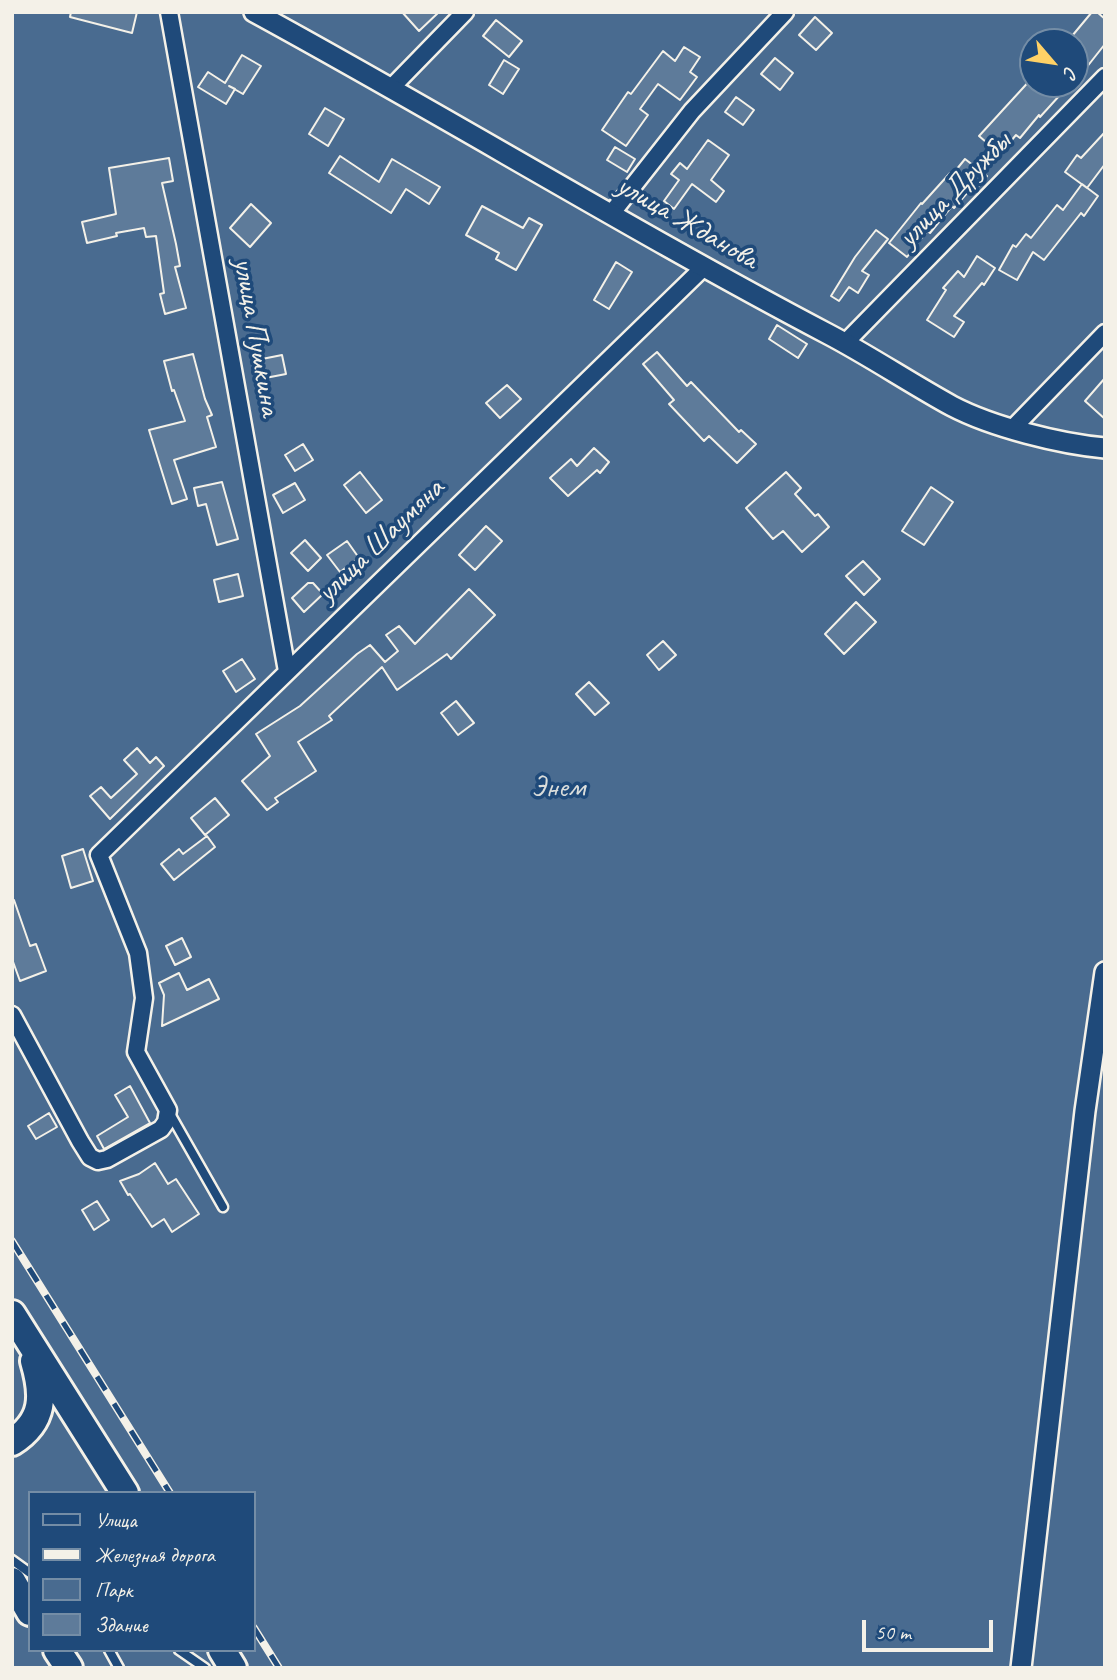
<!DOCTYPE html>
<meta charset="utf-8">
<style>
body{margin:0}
#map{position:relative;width:1117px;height:1680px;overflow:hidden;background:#2c5481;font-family:Caveat,sans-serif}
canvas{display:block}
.frame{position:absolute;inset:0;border:14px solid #f4f1e8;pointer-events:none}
.legend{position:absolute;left:28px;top:1491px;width:228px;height:161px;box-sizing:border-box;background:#1f4a7a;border:2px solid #748da6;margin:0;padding:9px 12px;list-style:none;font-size:21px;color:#f4f1e8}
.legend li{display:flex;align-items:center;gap:14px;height:35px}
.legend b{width:35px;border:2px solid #748da6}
.north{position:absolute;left:1019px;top:28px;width:70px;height:70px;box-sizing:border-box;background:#1f4a7a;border:2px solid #748da6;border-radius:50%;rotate:119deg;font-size:19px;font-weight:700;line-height:28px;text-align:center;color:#f4f1e8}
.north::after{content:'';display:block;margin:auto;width:24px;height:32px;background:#ffd166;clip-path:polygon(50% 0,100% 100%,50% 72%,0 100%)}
.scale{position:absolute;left:862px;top:1620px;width:131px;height:32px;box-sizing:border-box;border:4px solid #f4f1e8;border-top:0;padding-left:9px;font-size:21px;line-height:24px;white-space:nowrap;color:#f4f1e8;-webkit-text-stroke:5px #1f4a7a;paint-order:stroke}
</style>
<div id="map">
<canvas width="1117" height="1680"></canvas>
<div class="frame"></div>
<ul class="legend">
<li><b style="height:9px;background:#1f4a7a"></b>Улица</li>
<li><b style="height:9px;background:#f4f1e8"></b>Железная дорога</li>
<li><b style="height:19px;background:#496b90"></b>Парк</li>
<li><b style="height:19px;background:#5e7b9a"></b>Здание</li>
</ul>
<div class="north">С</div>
<div class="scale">50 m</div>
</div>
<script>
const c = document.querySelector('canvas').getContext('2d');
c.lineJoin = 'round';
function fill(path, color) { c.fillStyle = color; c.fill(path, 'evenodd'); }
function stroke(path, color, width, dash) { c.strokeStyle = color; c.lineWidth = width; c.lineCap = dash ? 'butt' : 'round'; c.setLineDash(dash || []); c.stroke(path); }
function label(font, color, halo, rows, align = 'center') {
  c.font = font + ' Caveat,sans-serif'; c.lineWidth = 7; c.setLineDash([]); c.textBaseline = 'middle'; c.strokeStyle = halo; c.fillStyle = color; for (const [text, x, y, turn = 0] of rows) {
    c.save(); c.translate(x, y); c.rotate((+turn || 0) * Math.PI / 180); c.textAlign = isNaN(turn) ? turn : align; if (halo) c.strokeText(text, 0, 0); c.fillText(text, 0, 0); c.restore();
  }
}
const green = new Path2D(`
 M 12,12 L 1105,12 L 1105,1668 L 12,1668 ZM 1033,42 L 1075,42 L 1075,84 L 1033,84 ZM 30,1493 L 254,1493 L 254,1650 L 30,1650 Z`);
const building = new Path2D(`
 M 71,12 L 137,12 L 132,33 L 70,17 Z
 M 402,12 L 439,12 L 419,31 Z
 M 1092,12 L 1097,12 L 1105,19 L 1105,44 L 1075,82 L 1075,42 L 1067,42 Z
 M 815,17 L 832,33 L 816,50 L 799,35 Z
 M 496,20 L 522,41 L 509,57 L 483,36 Z
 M 684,47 L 700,57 L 690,72 L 697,77 L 680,100 L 658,84 L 640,109 L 648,115 L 626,146 L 602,130 L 628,92 L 631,94 L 663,51 L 675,61 Z
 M 242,55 L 261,66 L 243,94 L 229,86 L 235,89 L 226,104 L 198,87 L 208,72 L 225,83 Z
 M 775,58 L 793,73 L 780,90 L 761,74 Z
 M 504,60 L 519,69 L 503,94 L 489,85 Z
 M 1033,77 L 1033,86 L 1070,84 L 1040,117 L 1039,115 L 1020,138 L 1016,135 L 1000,154 L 979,136 Z
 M 736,97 L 754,110 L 743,125 L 725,112 Z
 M 325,108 L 344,119 L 328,146 L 309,134 Z
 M 1105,132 L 1105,164 L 1087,188 L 1065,172 L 1077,155 L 1081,158 Z
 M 708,140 L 729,155 L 711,180 L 724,191 L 716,202 L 692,184 L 674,209 L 664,201 L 679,180 L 671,174 L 680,163 L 687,169 Z
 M 615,147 L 635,159 L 627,172 L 607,160 Z
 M 340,156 L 379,182 L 392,159 L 440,187 L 429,204 L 406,189 L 391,213 L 329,173 Z
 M 169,158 L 173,181 L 162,183 L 176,244 L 180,266 L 175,267 L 186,308 L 165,314 L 160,294 L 164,293 L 156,236 L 146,237 L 144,228 L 116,233 L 117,236 L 87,243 L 82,222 L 116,214 L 109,168 Z
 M 965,159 L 987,176 L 977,188 L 974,185 L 954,208 L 952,206 L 930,233 L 927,231 L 907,257 L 889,243 L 921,203 L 922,204 L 950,173 L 952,175 Z
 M 1082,184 L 1098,196 L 1084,216 L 1081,213 L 1044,260 L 1033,252 L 1017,280 L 999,270 L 1013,245 L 1016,247 L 1026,234 L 1031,238 L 1057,205 L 1063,210 Z
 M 251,204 L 271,223 L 250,247 L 230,228 Z
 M 482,206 L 523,228 L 529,218 L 542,225 L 516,270 L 496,259 L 499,253 L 466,235 Z
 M 876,230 L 888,239 L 862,271 L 869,275 L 858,293 L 849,287 L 839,301 L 831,296 L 855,257 Z
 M 977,256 L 995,268 L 984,285 L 982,283 L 954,316 L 964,322 L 954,337 L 927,320 L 946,290 L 943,288 L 958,271 L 964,277 Z
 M 616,262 L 632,272 L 609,309 L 594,300 Z
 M 777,325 L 807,344 L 798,358 L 769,339 Z
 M 657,352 L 687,386 L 691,382 L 739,432 L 741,430 L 756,444 L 737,463 L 709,436 L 704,441 L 669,404 L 674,400 L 643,364 Z
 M 193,354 L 205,399 L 212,415 L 207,417 L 216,447 L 174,460 L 187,499 L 172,504 L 149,430 L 185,421 L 174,390 L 172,391 L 164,361 Z
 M 282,355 L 286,374 L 255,380 L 252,361 Z
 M 1105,378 L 1105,419 L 1085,401 Z
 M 507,385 L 521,399 L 500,418 L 486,403 Z
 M 303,444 L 313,460 L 295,471 L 285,455 Z
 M 594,448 L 609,462 L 600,473 L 597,470 L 568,496 L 550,478 L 571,459 L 577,466 Z
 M 360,472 L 382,500 L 366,513 L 344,485 Z
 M 786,472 L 801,488 L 795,494 L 815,516 L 818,514 L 829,527 L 802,552 L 783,531 L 773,539 L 746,508 Z
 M 222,482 L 238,539 L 217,545 L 206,504 L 198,506 L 194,488 Z
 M 295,483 L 305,500 L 283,513 L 273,495 Z
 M 931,487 L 953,502 L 924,545 L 902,531 Z
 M 486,526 L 502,541 L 475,570 L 459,555 Z
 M 305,540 L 321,558 L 308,571 L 291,553 Z
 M 347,541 L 359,558 L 340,572 L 327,555 Z
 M 863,561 L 880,579 L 864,595 L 846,576 Z
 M 238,574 L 243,596 L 219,602 L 214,580 Z
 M 308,583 L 313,583 L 323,594 L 304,612 L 292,598 Z
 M 469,589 L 495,615 L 451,659 L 447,654 L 397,690 L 382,667 L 329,716 L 332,720 L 298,742 L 316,771 L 275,798 L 278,802 L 267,810 L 242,781 L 270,756 L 256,734 L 300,706 L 357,654 L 370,645 L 385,662 L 398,651 L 386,635 L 399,626 L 415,644 Z
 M 856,602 L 876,622 L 844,654 L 825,634 Z
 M 663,641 L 676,655 L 659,670 L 647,655 Z
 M 242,659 L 255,679 L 236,692 L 223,671 Z
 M 589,682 L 609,703 L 595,715 L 576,694 Z
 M 456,701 L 474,723 L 458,735 L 441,713 Z
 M 137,748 L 150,763 L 156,757 L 164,766 L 110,819 L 90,796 L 101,787 L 111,798 L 137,774 L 124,760 Z
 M 215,798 L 229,815 L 205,835 L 191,818 Z
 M 207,836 L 215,847 L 174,880 L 161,864 L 179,849 L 183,854 Z
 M 83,849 L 93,881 L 71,888 L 62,856 Z
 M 14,900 L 30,946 L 36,944 L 46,971 L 20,981 L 12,959 L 12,901 Z
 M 182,938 L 191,957 L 175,965 L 166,946 Z
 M 179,973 L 187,990 L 209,979 L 219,999 L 162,1026 L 164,995 L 159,983 Z
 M 130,1086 L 150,1123 L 104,1149 L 97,1136 L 128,1117 L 115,1095 Z
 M 49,1113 L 57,1127 L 36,1139 L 28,1126 Z
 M 155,1163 L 168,1184 L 176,1179 L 199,1214 L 172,1232 L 164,1219 L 152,1227 L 130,1194 L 128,1195 L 120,1181 L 139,1174 Z
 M 97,1201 L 109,1220 L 94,1230 L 82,1210 Z`);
const service = new Path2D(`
 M 169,1112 L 223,1207
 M 12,1560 L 30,1573
 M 109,1650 L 119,1668
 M 179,1650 L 205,1668`);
const minor = new Path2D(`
 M 169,12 L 287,671
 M 392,87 L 465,12
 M 611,214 L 692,111 L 785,12
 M 845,343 L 1105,77
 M 1012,429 L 1105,333
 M 12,1015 L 80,1141 L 90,1157 L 98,1161 L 107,1159 L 161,1129 L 166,1122 L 168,1110 L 136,1052 L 144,998 L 138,953 L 99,855 L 703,268`);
const tertiary = new Path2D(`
 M 254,12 C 447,117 634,232 828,334 C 870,356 910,383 952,406 C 992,427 1060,444 1105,448
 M 1021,1668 L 1085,1111 L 1105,972`);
const trunk = new Path2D(`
 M 12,1314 L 125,1493
 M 12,1442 C 45,1421 44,1395 34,1361
 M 12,1581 L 30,1612
 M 57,1650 L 69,1668
 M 222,1650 L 233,1668`);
const rail = new Path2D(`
 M 12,1241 L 170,1493
 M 254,1628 L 279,1668`);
const streetNames = [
 ["улица Дружбы",955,190,-46],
 ["улица Жданова",687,223,30],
 ["улица Пушкина",256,337,80],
 ["улица Шаумяна",381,541,-44]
];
const parkNames = [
 ["Энем",558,788]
];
fill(green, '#496b90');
fill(building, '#5e7b9a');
stroke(building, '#f4f1e8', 2);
stroke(service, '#f4f1e8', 13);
stroke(minor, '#f4f1e8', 21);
stroke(tertiary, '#f4f1e8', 24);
stroke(trunk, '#f4f1e8', 32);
stroke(service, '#1f4a7a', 8);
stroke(minor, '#1f4a7a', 16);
stroke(tertiary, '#1f4a7a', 19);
stroke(trunk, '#1f4a7a', 26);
stroke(rail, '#f4f1e8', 8);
stroke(rail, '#1f4a7a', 5, [16]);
label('30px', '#f4f1e8', '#1f4a7a', streetNames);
label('30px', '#dadddb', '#1f4a7a', parkNames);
</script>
